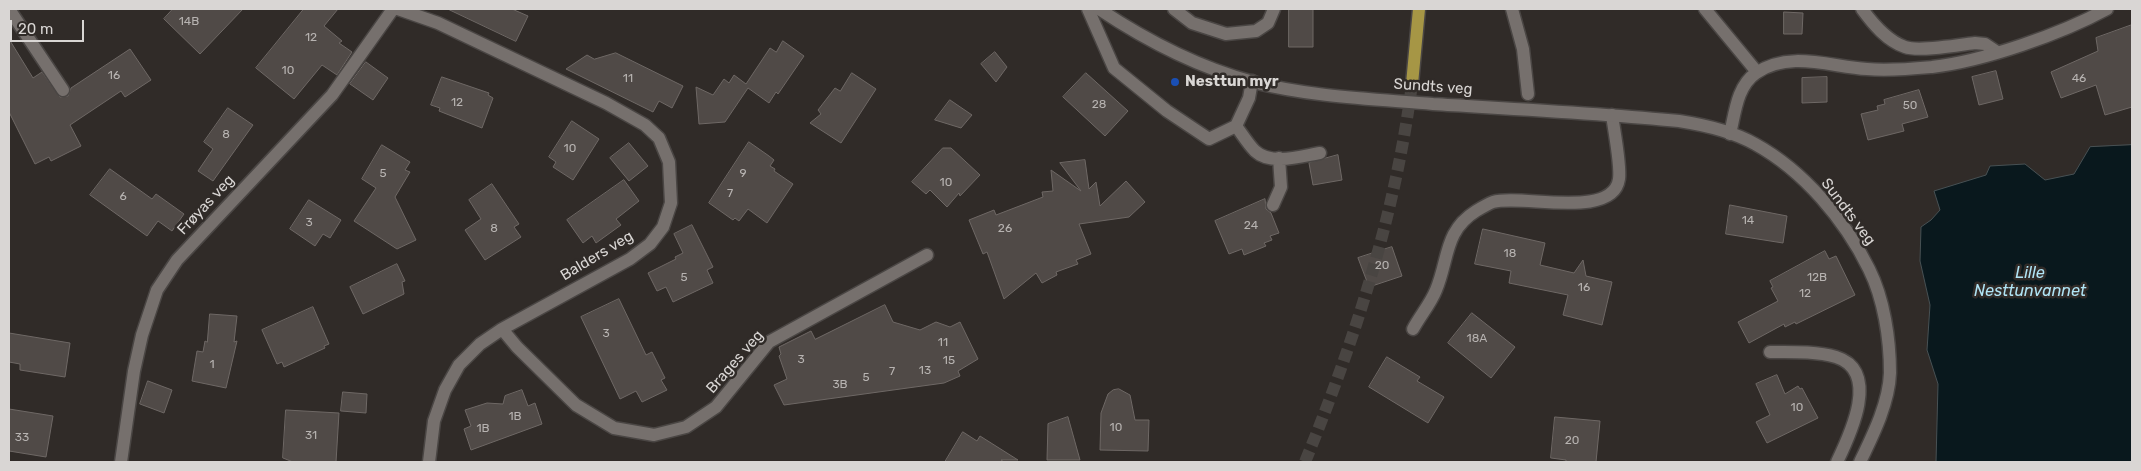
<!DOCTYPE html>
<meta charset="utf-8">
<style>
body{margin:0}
#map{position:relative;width:2141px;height:471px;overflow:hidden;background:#302b28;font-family:Rubik,sans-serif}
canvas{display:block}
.frame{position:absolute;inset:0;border:10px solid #d9d6d4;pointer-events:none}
.scale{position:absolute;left:10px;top:20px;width:74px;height:22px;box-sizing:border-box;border:2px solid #d9d6d4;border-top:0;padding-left:6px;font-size:15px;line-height:18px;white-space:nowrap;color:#d9d6d4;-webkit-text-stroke:4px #302b28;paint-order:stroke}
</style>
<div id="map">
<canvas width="2141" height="471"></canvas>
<div class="frame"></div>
<div class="scale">20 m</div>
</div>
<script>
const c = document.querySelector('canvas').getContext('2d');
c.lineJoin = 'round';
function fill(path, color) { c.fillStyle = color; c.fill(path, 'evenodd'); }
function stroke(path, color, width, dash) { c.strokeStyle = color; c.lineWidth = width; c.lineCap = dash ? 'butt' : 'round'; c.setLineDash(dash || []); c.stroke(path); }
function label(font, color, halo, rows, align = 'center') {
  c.font = font + ' Rubik,sans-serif'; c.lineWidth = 5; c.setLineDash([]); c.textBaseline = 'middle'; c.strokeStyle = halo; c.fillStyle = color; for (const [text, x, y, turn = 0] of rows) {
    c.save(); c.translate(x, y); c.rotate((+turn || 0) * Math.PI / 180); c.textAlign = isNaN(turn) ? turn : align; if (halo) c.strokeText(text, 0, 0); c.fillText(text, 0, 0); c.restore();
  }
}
const water = new Path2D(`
 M 2132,145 L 2132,462 L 1936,462 L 1938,384 L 1927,350 L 1930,305 L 1920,261 L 1921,227 L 1931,220 L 1940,210 L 1934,191 L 1986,175 L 1990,166 L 2025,164 L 2045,180 L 2074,174 L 2090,147 Z`);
const building = new Path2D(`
 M 173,9 L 243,9 L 200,54 L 164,19 Z
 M 304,9 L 338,9 L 324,26 L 342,41 L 339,43 L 352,52 L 337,75 L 322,65 L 294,99 L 256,68 Z
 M 448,9 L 512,9 L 528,16 L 516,41 Z
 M 1289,9 L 1313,9 L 1313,47 L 1289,47 Z
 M 1784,12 L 1803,13 L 1802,34 L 1784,34 Z
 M 2132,25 L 2132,107 L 2105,115 L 2096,85 L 2061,98 L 2051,72 L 2098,51 L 2096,38 Z
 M 9,39 L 33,78 L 42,72 L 60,97 L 68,96 L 71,88 L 130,49 L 151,80 L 125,97 L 121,91 L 70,125 L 81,146 L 51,161 L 49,157 L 35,164 L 9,112 Z
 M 783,41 L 804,56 L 778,94 L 776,92 L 769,103 L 748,88 L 725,122 L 699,124 L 696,87 L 713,95 L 724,79 L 729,83 L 734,75 L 746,84 L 770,48 L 776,52 Z
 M 995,52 L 1007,67 L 996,82 L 981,64 Z
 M 616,53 L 683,86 L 672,108 L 659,101 L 653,112 L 566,69 L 587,55 L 594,59 Z
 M 366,62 L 388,78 L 373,100 L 350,84 Z
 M 1996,71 L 2003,99 L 1979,105 L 1972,77 Z
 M 852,73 L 876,89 L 841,143 L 810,123 L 821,114 L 818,110 L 835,88 L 840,91 Z
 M 1086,73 L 1128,111 L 1105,136 L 1063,97 Z
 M 442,77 L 489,93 L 488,95 L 493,98 L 482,128 L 439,111 L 440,108 L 431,105 Z
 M 1827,77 L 1827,102 L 1802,103 L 1802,78 Z
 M 1919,90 L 1928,117 L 1902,124 L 1904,131 L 1868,140 L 1861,114 L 1878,110 L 1877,106 L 1885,104 L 1884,100 Z
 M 950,100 L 972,115 L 961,128 L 935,120 Z
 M 228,108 L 253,125 L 213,181 L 198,171 L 213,149 L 204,142 Z
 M 572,121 L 599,139 L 573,180 L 553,167 L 556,162 L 549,157 Z
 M 749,142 L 769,156 L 774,160 L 770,166 L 775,169 L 774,171 L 793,184 L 767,223 L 748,209 L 739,221 L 735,218 L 733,220 L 709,203 Z
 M 629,143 L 648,166 L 629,181 L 610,158 Z
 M 382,145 L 410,162 L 405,170 L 410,172 L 395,197 L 416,240 L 397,249 L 354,221 L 376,188 L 362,179 Z
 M 943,148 L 951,148 L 980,175 L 960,196 L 959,193 L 947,207 L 930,190 L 926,194 L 912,182 Z
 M 1338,155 L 1342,180 L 1313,185 L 1309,163 Z
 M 1085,160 L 1089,189 L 1096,182 L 1100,206 L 1126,181 L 1145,202 L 1129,217 L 1079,224 L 1091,254 L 1076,260 L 1078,264 L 1056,272 L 1057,275 L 1042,283 L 1036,273 L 1004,299 L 987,252 L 983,254 L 969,220 L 994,210 L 996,215 L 1043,197 L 1042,192 L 1053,191 L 1051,170 L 1081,191 L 1060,163 Z
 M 110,169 L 152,199 L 156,194 L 184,214 L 172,231 L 158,221 L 147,236 L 90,195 Z
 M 624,180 L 639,201 L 616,219 L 621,225 L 596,243 L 592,236 L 583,243 L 567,220 Z
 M 492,184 L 519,224 L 514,227 L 521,237 L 485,260 L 465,230 L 481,219 L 469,200 Z
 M 1265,199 L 1266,209 L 1271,213 L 1279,233 L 1270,236 L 1272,240 L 1264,243 L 1266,246 L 1244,255 L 1242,249 L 1229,254 L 1215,221 Z
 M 309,200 L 341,220 L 330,238 L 323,234 L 315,246 L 290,229 Z
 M 1730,205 L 1787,216 L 1783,243 L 1726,234 Z
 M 692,225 L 713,267 L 707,270 L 713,283 L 673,302 L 666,287 L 657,291 L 648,273 L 676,259 L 675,257 L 683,253 L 674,234 Z
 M 1483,229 L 1545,243 L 1540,265 L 1574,273 L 1583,260 L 1586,276 L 1612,282 L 1602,325 L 1563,315 L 1568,295 L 1509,283 L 1511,271 L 1475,264 Z
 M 1392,247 L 1402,276 L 1369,287 L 1358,258 Z
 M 1825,251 L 1829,259 L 1836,256 L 1855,295 L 1796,324 L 1795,322 L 1785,327 L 1784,324 L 1749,343 L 1738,322 L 1778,301 L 1771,288 L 1773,287 L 1770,281 Z
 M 397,264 L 405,281 L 402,282 L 404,294 L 363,314 L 350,287 Z
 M 619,299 L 646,355 L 652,352 L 665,378 L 661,380 L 667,390 L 642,402 L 636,391 L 620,399 L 581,317 Z
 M 885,305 L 893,322 L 920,330 L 936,322 L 950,327 L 960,322 L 978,359 L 958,371 L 960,376 L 944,383 L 784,405 L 774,385 L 787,379 L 779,356 L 781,354 L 779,347 L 811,331 L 815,339 Z
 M 313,307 L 329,344 L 324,346 L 325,348 L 284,367 L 282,362 L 277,364 L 262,330 Z
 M 1472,313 L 1515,347 L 1491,378 L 1448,343 Z
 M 210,314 L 237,316 L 234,342 L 237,341 L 226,388 L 192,381 L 197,351 L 203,352 L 205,341 L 207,342 Z
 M 9,333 L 70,343 L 65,377 L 20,370 L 20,364 L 9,362 Z
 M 1387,357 L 1420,377 L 1417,381 L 1444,397 L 1428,423 L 1369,387 Z
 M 1777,375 L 1785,394 L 1798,386 L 1800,389 L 1802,388 L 1818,418 L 1767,443 L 1756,422 L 1770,415 L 1756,384 Z
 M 148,381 L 172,390 L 164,413 L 140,404 Z
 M 1119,389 L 1130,395 L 1135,420 L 1149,420 L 1148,451 L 1100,450 L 1101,413 L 1108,394 L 1113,390 Z
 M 522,390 L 528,406 L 535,403 L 542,424 L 471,450 L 464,429 L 471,426 L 465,410 L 487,403 L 503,404 L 505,396 Z
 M 343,392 L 367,394 L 366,413 L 341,411 Z
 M 9,409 L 53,416 L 46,457 L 9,451 Z
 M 286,410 L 339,413 L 336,462 L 293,462 L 283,458 Z
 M 1068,417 L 1080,460 L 1047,460 L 1048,424 Z
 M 1555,417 L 1600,421 L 1596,462 L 1566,462 L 1566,460 L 1551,458 Z
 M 963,432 L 977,441 L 980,436 L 1018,460 L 1001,460 L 1004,462 L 945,462 Z`);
const primaryTunnel = new Path2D(`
 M 1305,462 C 1355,340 1395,216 1412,84`);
const lane = new Path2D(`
 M 9,9 L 63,90
 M 1088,9 L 1114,68 L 1167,111 L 1209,139 L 1236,126 L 1249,98 L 1252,81
 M 1174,9 L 1192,23 L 1226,34 L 1256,31 L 1268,23 L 1274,9
 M 1512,9 L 1523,49 L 1528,94
 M 1705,9 L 1757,72
 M 1862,9 C 1873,24 1887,41 1905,47 C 1919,52 1959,45 1975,43 L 1985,44 L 1997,52
 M 1236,126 C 1242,134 1248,144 1255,151 C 1271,166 1302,156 1320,153
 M 1273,205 L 1281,187 L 1279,158
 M 1413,329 C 1420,316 1431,303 1436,290 C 1449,259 1444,231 1476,211 C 1481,208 1488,204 1493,202 C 1522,194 1613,220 1619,179 C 1621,165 1614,130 1612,115
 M 1770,352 C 1791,352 1816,351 1836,357 C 1881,371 1850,435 1837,462`);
const street = new Path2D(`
 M 398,9 L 438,23 L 606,103 L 645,125 L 659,138 L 669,162 L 671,203 L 663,227 L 650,244 L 630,259 L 502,329 L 480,344 L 459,365 L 445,390 L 434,421 L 429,462
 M 1730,134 C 1735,113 1737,86 1756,73 C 1790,50 1831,67 1867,69 C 1889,71 1910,69 1932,67 C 1984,61 2061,34 2107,9
 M 502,329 L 517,347 L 576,405 L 614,428 L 654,435 L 686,427 L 716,407 L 769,342 L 927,255
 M 121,462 L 134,371 L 142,335 L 157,290 L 177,260 L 332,95 L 393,9`);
const secondary = new Path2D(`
 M 1099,9 C 1147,41 1197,67 1253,82 C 1312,97 1373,99 1433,104 C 1515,109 1597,113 1679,121 C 1705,125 1732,131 1755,144 C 1804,171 1845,220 1869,269 C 1884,299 1890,339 1890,373 C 1889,403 1873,435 1860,462`);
const primary = new Path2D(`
 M 1412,84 L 1419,9`);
const markers = [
 [1175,82,5,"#1a4fb4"]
];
const numberNames = [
 ["14B",189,22],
 ["12",311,38],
 ["10",288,71],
 ["16",114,76],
 ["11",628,79],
 ["46",2079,79],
 ["12",457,103],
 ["28",1099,105],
 ["50",1910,106],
 ["8",226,135],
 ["10",570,149],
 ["5",383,174],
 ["9",743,174],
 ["10",946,183],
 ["7",730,194],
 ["6",123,197],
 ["14",1748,221],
 ["3",309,223],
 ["24",1251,226],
 ["8",494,229],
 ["26",1005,229],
 ["18",1510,254],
 ["20",1382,266],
 ["5",684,278],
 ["12B",1817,278],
 ["16",1584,288],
 ["12",1805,294],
 ["3",606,334],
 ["18A",1477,339],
 ["11",943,343],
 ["3",801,360],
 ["15",949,361],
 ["1",212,365],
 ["13",925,371],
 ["7",892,372],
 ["5",866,378],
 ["3B",840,385],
 ["10",1797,408],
 ["1B",515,417],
 ["10",1116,428],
 ["1B",483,429],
 ["31",311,436],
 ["33",22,438],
 ["20",1572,441]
];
const poiNames = [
 ["Nesttun myr",1185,82]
];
const streetNames = [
 ["Sundts veg",1433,87,4],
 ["Frøyas veg",206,205,-47],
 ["Sundts veg",1848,212,53],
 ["Balders veg",597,256,-31],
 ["Brages veg",735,362,-49]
];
const waterNames = [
 ["Lille",2030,273],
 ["Nesttunvannet",2030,291]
];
fill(water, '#09181d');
stroke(water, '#475154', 1);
fill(building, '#504a47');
stroke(building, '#6e6865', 1);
stroke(primaryTunnel, '#494542', 12, [12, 6]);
stroke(lane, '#4a4644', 15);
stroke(street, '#4a4644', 15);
stroke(secondary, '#4a4644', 15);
stroke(primary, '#4a4644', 15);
stroke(lane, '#76706d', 12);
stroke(street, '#76706d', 12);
stroke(secondary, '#76706d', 12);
stroke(primary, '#a69645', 12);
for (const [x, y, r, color] of markers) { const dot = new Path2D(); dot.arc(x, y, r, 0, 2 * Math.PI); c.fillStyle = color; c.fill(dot); stroke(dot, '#302b28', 2); }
label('12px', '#b7b3b1', null, numberNames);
label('bold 15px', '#d9d6d4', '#302b28', poiNames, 'left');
label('15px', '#d9d6d4', '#302b28', streetNames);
label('italic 16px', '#b0e4f5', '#302b28', waterNames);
</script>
